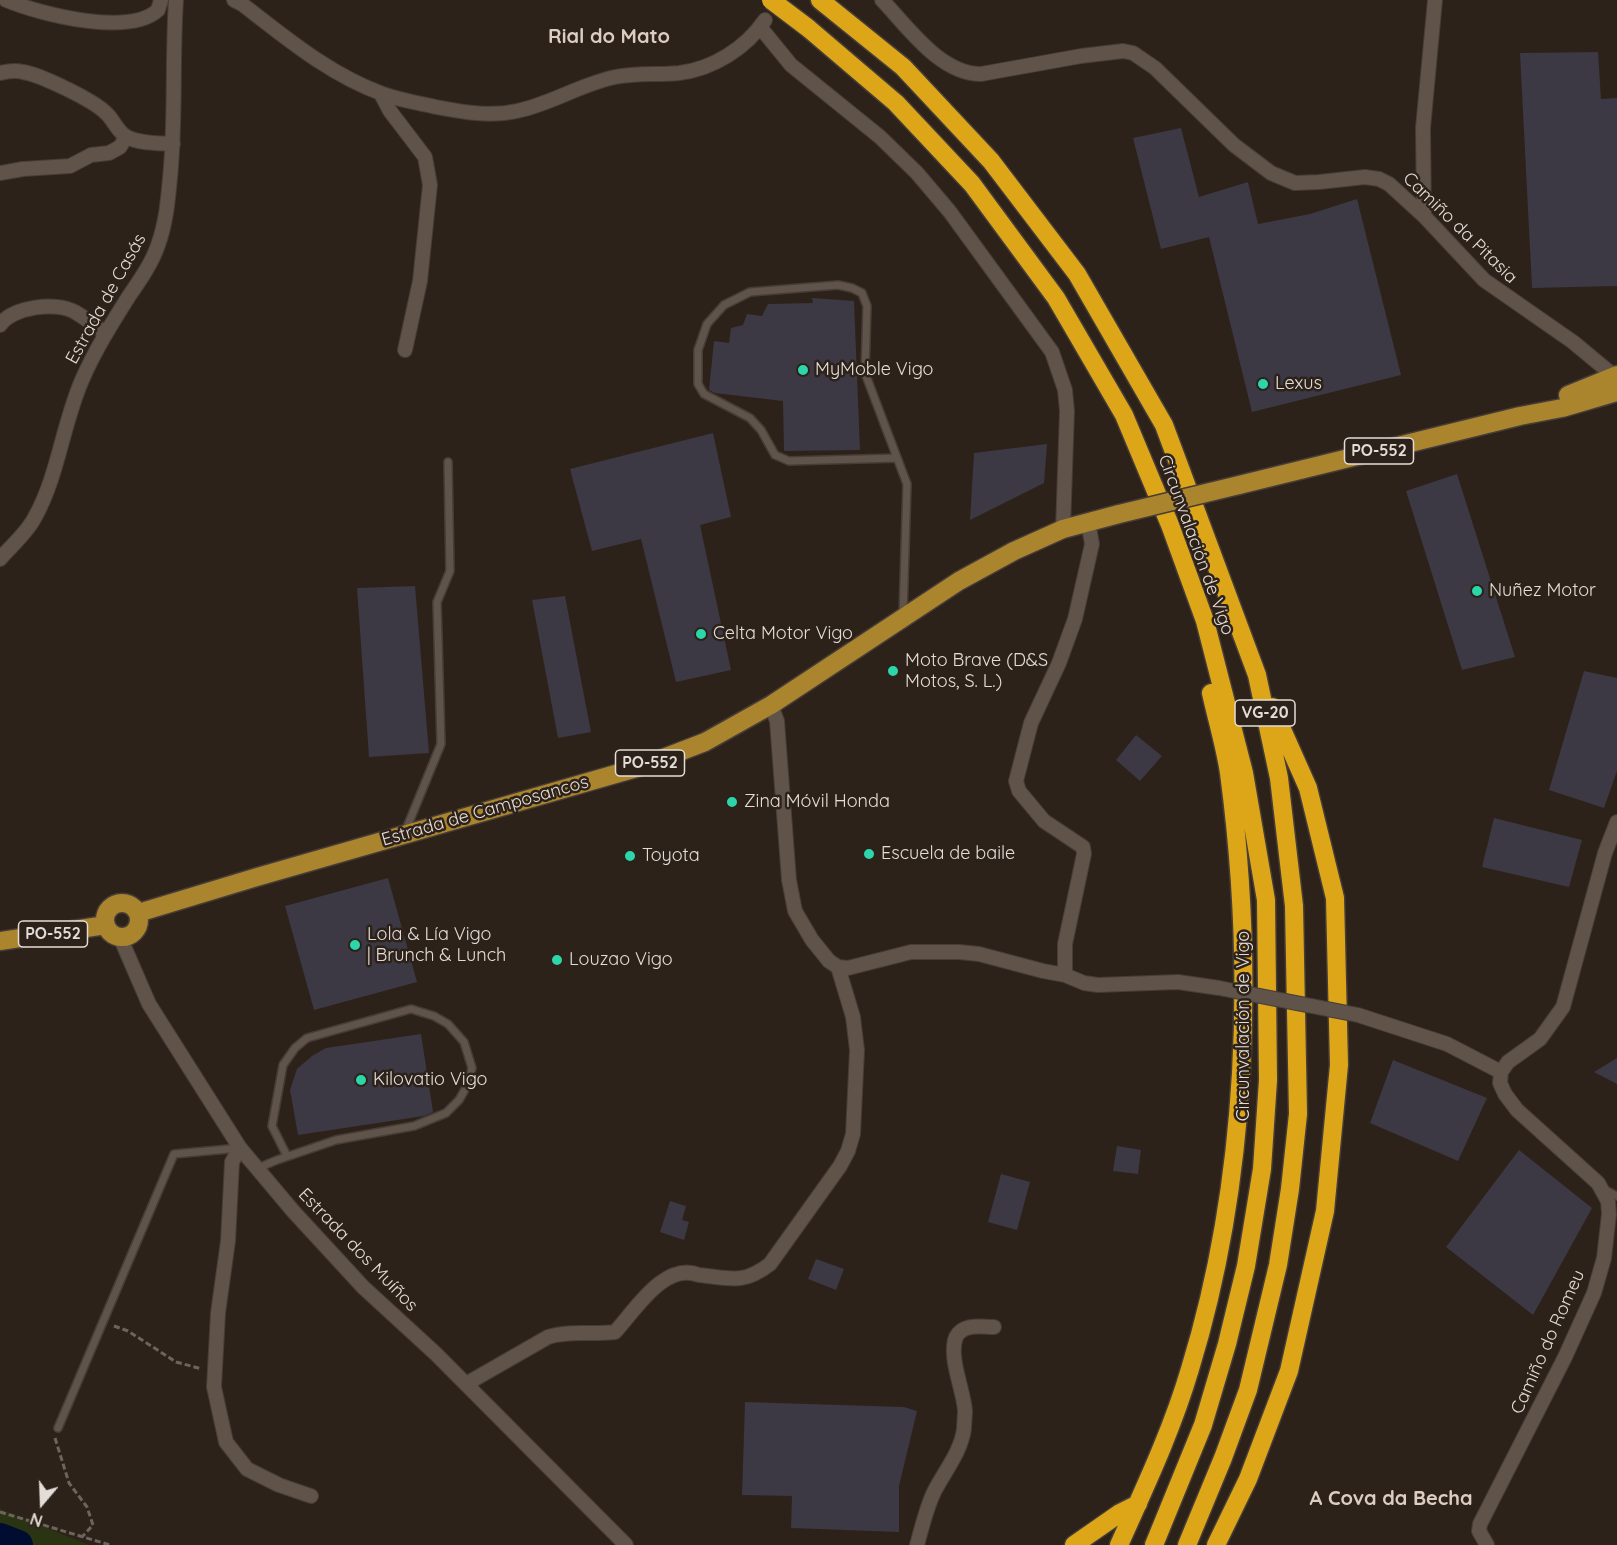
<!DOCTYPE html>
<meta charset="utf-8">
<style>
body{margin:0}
#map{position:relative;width:1617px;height:1545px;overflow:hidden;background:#2c221a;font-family:Quicksand,sans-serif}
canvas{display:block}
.north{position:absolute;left:12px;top:1473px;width:60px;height:60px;-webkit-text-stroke:4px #2c221a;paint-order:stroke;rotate:199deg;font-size:16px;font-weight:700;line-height:24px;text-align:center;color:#e4ddd7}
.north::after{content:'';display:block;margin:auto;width:21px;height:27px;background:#e4ddd7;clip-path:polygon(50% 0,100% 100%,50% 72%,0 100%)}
</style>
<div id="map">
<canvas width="1617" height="1545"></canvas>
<div class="north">N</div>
</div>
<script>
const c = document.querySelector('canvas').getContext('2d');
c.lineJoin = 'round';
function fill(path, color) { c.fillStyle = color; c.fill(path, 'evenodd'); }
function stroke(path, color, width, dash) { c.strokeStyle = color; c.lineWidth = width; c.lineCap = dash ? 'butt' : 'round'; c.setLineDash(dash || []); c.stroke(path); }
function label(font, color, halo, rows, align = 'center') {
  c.font = font + ' Quicksand,sans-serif'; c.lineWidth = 5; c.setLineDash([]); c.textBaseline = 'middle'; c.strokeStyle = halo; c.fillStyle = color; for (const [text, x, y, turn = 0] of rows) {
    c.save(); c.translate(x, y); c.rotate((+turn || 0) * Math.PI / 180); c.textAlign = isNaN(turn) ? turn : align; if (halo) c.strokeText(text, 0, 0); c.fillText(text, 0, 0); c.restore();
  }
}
const green = new Path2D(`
 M 0,1509 L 89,1545 L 0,1545 Z`);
const river = new Path2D(`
 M 0,1538 L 18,1545`);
const building = new Path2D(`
 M 1598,52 L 1601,99 L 1617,98 L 1617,286 L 1532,288 L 1520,53 Z
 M 1181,128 L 1199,197 L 1248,182 L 1258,224 L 1310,214 L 1357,199 L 1401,375 L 1252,412 L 1209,237 L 1161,249 L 1133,138 Z
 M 812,298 L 854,301 L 860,450 L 784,451 L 783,401 L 715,393 L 709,390 L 714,341 L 729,343 L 731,328 L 743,325 L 747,314 L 762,316 L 768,304 L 813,303 Z
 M 713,433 L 731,517 L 700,525 L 731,670 L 676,682 L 641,539 L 592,551 L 570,469 Z
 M 1047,444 L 1044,483 L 970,520 L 974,453 Z
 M 1457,474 L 1515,657 L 1462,670 L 1406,491 Z
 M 415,586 L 429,753 L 369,757 L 357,588 Z
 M 565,596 L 591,732 L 558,738 L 532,600 Z
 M 1584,671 L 1617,678 L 1617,771 L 1604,808 L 1549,790 Z
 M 1136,735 L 1162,756 L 1140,781 L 1116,760 Z
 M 1494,818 L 1582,840 L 1569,887 L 1482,867 Z
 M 388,878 L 417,982 L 314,1010 L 285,906 Z
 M 421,1034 L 433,1112 L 424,1116 L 298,1135 L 290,1090 L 297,1069 L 312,1056 L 326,1048 Z
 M 1617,1058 L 1617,1084 L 1594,1072 Z
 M 1393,1060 L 1487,1098 L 1458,1161 L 1370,1123 Z
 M 1117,1146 L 1141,1150 L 1138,1174 L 1113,1171 Z
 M 1519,1150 L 1592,1208 L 1533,1315 L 1446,1247 Z
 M 1001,1174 L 1030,1182 L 1017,1230 L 988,1222 Z
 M 670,1201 L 686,1206 L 682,1220 L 689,1222 L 684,1240 L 660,1232 Z
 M 816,1259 L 844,1269 L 836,1290 L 808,1279 Z
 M 745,1402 L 904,1407 L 917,1411 L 899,1486 L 899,1532 L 791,1528 L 792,1496 L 742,1495 Z`);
const path = new Path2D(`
 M 114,1326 L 128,1331 L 176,1362 L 202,1369
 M 55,1438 L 69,1483 L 87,1507 L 93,1525 L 82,1537
 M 0,1512 L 110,1545`);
const lane = new Path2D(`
 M 897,458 L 789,461 L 775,455 L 761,430 L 750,418 L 704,394 L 698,384 L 698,350 L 707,324 L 724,305 L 750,292 L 838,285 L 852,288 L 862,293 L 867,306 L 865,373 L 907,484 L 903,615
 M 405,832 L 441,744 L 437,602 L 450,571 L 448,462
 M 258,1168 L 277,1160 L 336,1140 L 414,1126 L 446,1113 L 459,1100 L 468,1084 L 472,1068 L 464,1042 L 448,1024 L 434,1016 L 411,1009 L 307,1038 L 295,1048 L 283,1065 L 272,1126 L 287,1156
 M 1603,1189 L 1617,1196
 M 58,1428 L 174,1154 L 240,1148`);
const street = new Path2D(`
 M 6,0 C 39,14 129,37 158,10 L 161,0
 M 234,0 L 242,4 C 286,38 330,75 383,94 C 400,100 418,103 436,107 C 462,112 490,117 517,111 C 551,104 581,84 615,77 C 636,73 658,75 679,73 C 713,69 746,48 765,20
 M 882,0 C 908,27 940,74 981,74 L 1081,56 L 1123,51 L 1133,53 L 1155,68 L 1234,145 L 1271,173 L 1295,183 L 1319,182 L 1365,177 L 1379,179 L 1389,184 L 1424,216 L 1484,280 L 1573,342 L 1614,376
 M 760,27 L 791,65 L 880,137 L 917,173 L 950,212 L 1052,352 L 1065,390 L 1067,411 L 1063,529
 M 0,73 C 8,71 15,70 23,72 C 41,75 93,100 106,113 C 114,120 117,132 127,137 C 140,144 159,143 173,144
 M 381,94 L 390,111 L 425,157 L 430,185 L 420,281 L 405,350
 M 0,173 L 23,169 L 70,166 L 91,155 L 109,153 L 120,147 L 126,137
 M 1424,216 L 1423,128 L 1435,0
 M 0,325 C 12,307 56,301 75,312 C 86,318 95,327 106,333
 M 0,559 C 11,546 27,533 35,517 C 58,476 63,423 82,380 C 95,350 112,323 129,296 C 140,280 152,263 158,245 C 166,223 168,200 170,178 C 176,119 172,59 176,0
 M 771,705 L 777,721 L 789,880 L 795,911 L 812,940 L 829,961 L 838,967 L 848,968 L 911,952 L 959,952 L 979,954 L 1043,971 L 1065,975 L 1084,983 L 1098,985 L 1178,982 L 1219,988
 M 120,937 L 149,1004 L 240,1148 L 293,1211 L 363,1287 L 436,1354 L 626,1545
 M 1065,975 L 1065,944 L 1084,854 L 1083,847 L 1044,821 L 1019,791 L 1016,781 L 1031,723 L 1059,663 L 1075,619 L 1092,544 L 1088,522
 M 1358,1015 L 1447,1044 L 1501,1072
 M 240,1148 L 232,1162 L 228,1241 L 218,1313 L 214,1387 L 226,1442 L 247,1469 L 279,1485 L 311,1496
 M 466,1384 L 548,1337 C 569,1330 592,1335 615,1332 C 634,1312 664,1261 699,1275 C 730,1278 743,1285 770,1264 L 840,1166 L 848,1151 L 853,1134 L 857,1050 L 853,1017 L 838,967
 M 917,1545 C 922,1527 926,1509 934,1492 C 944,1472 961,1452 964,1429 C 964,1423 965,1417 965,1411 C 964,1391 948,1357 956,1337 C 963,1323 981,1327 994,1327
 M 1487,1545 L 1479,1531 L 1480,1524 L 1565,1357 L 1594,1293 L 1604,1258 L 1609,1214 L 1608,1201 L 1598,1183 L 1517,1110 L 1505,1094 L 1500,1083 L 1501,1072 L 1508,1062 L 1540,1039 L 1563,1007 L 1605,853 L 1617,822`);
const primary = new Path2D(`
 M 1568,395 L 1617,375
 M 1239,485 L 1520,416 L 1562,408 L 1617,392
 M105 920a17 17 0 1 1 34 0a17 17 0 1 1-34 0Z
 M 138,913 L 257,877 L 640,767 L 705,742 L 771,705 L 959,581 L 1014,551 L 1063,529 L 1119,514
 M 0,941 L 106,925`);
const highway = new Path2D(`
 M 820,0 L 903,67 L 991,161 L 1077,274 L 1164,425 L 1257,675 L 1279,778 L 1294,906 L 1298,1114 L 1290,1189 L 1278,1265 L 1248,1390 L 1223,1458 L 1187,1545
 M 808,28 L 896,103 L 972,184 L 1056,298 L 1124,415 L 1170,525 L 1205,621 L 1244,773 L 1266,900 L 1268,1080 L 1262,1169 L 1246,1266 L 1227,1344 L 1203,1425 L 1154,1545
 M 1074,1545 L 1120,1513 L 1138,1504
 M 1119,1545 C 1145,1487 1172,1430 1190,1369 C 1248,1180 1255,968 1229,773 C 1225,746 1217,720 1211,693
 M 1216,1545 L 1248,1479 L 1289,1371 L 1325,1211 L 1339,1065 L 1335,898 L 1308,788 L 1272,707`);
const streetBridge = new Path2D(`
 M 1219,988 L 1358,1015`);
const primaryBridge = new Path2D(`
 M 1119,514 L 1239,485`);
const highwayBridge = new Path2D(`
 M 771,0 L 808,28`);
const markers = [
 [803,370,6,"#2dd5ab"],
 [1263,384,6,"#2dd5ab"],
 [1477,591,6,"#2dd5ab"],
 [701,634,6,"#2dd5ab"],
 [893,671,6,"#2dd5ab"],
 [732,802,6,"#2dd5ab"],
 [869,854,6,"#2dd5ab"],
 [630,856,6,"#2dd5ab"],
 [355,945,6,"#2dd5ab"],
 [557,960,6,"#2dd5ab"],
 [361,1080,6,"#2dd5ab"]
];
const shields = [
 [1379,451,69],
 [1265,713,60],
 [650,763,69],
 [53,934,69]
];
const shieldNames = [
 ["PO-552",1379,451],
 ["VG-20",1265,713],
 ["PO-552",650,763],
 ["PO-552",53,934]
];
const streetNames = [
 ["Camiño da Pitasia",1460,228,44],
 ["Estrada de Casás",106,299,-61],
 ["Circunvalación de Vigo",1196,545,70],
 ["Estrada de Camposancos",485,811,-16],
 ["Circunvalación de Vigo",1244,1026,-90],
 ["Estrada dos Muíños",358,1250,46],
 ["Camiño do Romeu",1548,1342,-66]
];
const poiNames = [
 ["MyMoble Vigo",815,370],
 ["Lexus",1275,384],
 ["Nuñez Motor",1489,591],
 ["Celta Motor Vigo",713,634],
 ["Moto Brave (D&S",905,661],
 ["Motos, S. L.)",905,682],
 ["Zina Móvil Honda",744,802],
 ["Escuela de baile",881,854],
 ["Toyota",642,856],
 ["Lola & Lía Vigo",367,935],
 ["| Brunch & Lunch",367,956],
 ["Louzao Vigo",569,960],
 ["Kilovatio Vigo",373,1080]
];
const neighbourhoodNames = [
 ["Rial do Mato",609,37],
 ["A Cova da Becha",1391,1499]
];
fill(green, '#2a3312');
stroke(river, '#000d31', 30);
fill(building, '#3c3844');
stroke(lane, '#463d37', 10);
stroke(street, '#463d37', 16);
stroke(primary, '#463d37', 21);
stroke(highway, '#463d37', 21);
stroke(path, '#6d645d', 3, [6, 3]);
stroke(lane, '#5f534a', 7);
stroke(street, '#5f534a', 14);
stroke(primary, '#ab852d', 18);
stroke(highway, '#dda619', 18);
stroke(streetBridge, '#463d37', 16, []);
stroke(primaryBridge, '#463d37', 21, []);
stroke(highwayBridge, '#463d37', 21, []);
stroke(streetBridge, '#5f534a', 14);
stroke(primaryBridge, '#ab852d', 18);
stroke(highwayBridge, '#dda619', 18);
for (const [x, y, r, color] of markers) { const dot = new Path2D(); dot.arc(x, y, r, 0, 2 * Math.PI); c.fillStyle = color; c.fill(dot); stroke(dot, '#2c221a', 2); }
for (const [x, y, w] of shields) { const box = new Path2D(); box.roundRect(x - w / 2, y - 13, w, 26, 4.5); c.fillStyle = '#2c221a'; c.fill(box); stroke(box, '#e4ddd7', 1.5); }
label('bold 16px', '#e4ddd7', null, shieldNames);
label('18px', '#e4ddd7', '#2c221a', streetNames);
label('18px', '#e4ddd7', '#2c221a', poiNames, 'left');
label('bold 20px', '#dbcdc2', '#2c221a', neighbourhoodNames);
</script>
